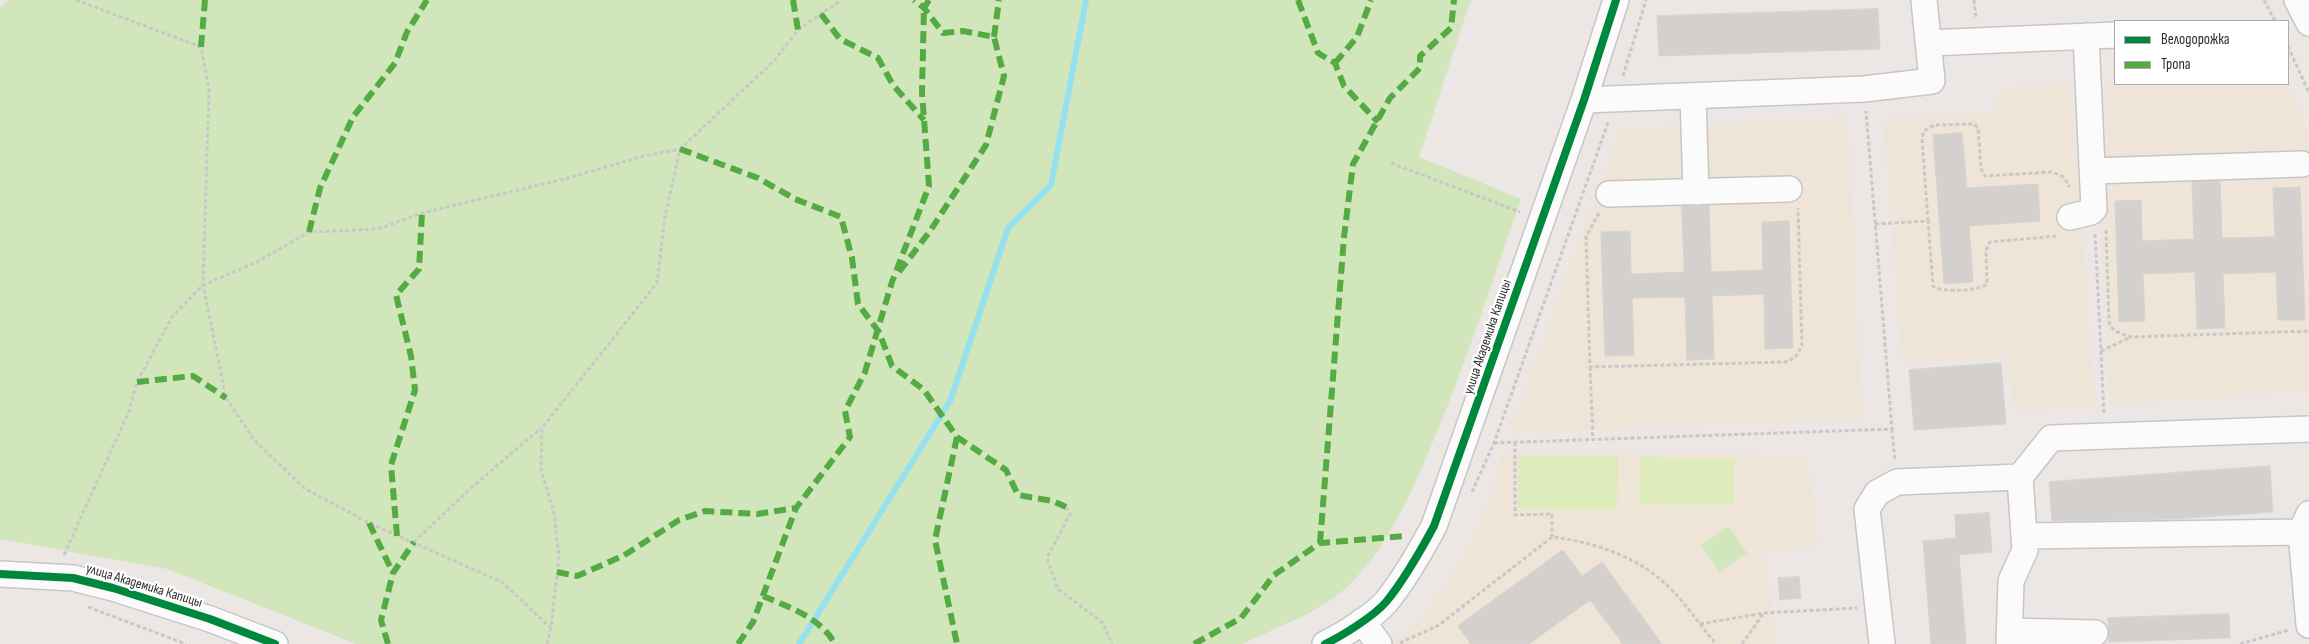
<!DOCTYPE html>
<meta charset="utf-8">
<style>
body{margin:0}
#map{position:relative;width:2309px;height:644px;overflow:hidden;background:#ece7e4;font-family:"Sofia Sans Condensed",sans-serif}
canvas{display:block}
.legend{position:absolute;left:2114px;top:20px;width:175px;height:65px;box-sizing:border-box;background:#fff;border:1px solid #ababab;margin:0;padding:6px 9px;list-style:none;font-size:15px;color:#2d2d2d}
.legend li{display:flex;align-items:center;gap:10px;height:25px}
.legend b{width:25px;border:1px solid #ababab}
</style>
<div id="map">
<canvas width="2309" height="644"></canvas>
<ul class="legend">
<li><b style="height:6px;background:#00873e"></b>Велодорожка</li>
<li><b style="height:6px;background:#54ab44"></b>Тропа</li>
</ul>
</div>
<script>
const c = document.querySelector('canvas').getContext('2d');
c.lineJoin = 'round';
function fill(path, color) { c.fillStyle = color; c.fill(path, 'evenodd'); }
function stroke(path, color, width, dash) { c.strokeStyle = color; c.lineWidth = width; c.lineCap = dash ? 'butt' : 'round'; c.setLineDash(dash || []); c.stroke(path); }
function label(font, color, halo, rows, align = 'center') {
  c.font = font + ' "Sofia Sans Condensed",sans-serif'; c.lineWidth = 4.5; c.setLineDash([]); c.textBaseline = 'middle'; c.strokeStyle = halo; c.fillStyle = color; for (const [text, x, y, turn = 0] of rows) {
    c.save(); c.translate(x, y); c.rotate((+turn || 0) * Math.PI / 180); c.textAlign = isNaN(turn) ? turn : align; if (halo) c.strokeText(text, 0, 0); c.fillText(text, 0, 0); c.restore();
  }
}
const education = new Path2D(`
 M 2115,81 L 2115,84 L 2287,84 L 2309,133 L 2309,391 L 2109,405 L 2100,215 L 2108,187 L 2104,82 Z
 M 2071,82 L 2095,406 L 2014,412 L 2009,356 L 1902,364 L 1883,119 L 1989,112 L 1997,106 L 2000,88 Z
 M 1848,118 L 1862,418 L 1509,434 L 1620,129 Z
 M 1501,453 L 1807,455 L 1819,546 L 1765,553 L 1777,644 L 1392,644 L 1427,610 L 1457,568 L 1480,526 L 1495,482 Z`);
const green = new Path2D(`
 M 9,0 L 1473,0 L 1470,2 L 1419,157 L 1521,199 C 1492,281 1466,364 1432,444 C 1411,494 1388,547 1348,586 C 1322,612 1276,627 1243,644 L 356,644 L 167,569 L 0,539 L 0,7 Z
 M 1728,526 L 1747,553 L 1720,572 L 1701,545 Z`);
const pitch = new Path2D(`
 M 1519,456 L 1618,457 L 1617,510 L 1518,509 Z
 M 1640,457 L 1734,459 L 1734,505 L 1639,504 Z`);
const stream = new Path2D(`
 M 799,644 L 950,401 L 1008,228 L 1051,185 L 1086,0`);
const building = new Path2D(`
 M 1878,9 L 1880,49 L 1659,56 L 1657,16 Z
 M 1962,133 L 1967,188 L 2038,184 L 2040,221 L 1969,226 L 1973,282 L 1944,284 L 1933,135 Z
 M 2220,181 L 2222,238 L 2275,237 L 2273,188 L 2300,187 L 2305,320 L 2278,320 L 2276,272 L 2223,274 L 2225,328 L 2197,329 L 2195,272 L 2143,274 L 2145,321 L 2119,322 L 2115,201 L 2141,200 L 2142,241 L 2194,239 L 2192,182 Z
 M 1682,206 L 1709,206 L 1711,272 L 1763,270 L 1762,222 L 1789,221 L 1793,348 L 1765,349 L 1764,294 L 1712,296 L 1714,359 L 1687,360 L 1685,297 L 1632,298 L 1634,355 L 1605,356 L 1601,232 L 1630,231 L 1631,274 L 1684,272 Z
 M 2001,363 L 2006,424 L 1914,430 L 1909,370 Z
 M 2270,466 L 2273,512 L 2174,519 L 2052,521 L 2049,482 Z
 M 1989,513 L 1992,552 L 1959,555 L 1966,644 L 1931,644 L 1923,541 L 1956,538 L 1955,515 Z
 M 1563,550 L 1582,576 L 1602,562 L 1662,644 L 1623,644 L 1590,600 L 1529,644 L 1471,644 L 1458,626 Z
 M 1799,577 L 1801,598 L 1780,600 L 1778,578 Z
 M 2229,614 L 2230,638 L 2109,642 L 2108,618 Z`);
const path = new Path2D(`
 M 76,0 L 201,47 L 209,90 L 203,285 L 226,398 L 254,440 L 304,488 L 369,523 L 502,582 L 551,628
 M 1974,0 L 1976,19
 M 2264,0 L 2275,21
 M 2288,46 L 2309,93
 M 1623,76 L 1646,0
 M 1391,163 L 1520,212
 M 1599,213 L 1586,237 L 1590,367 L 1785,362 L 1795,358 L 1802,346 L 1798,208
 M 1928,221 L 1922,138 L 1924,131 L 1934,125 L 1974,124 L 1978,128 L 1981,169 L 1985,176 L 2051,172 C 2061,174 2066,178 2069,187
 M 1875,224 L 1928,221 L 1933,286 C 1940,293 1980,291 1987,284 L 1986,250 L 1990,242 L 2058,236
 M 2106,230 L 2109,320 C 2110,332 2121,333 2131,337 L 2309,331
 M 2095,234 L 2104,413
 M 2101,351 L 2131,337
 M 1590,367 L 1593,439
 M 1892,429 L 1895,461
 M 1515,442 L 1515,515 L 1552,514 L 1552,537
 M 1494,443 L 1892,429 L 1866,111
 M 1472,492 L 1494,443 L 1609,120
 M 1066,507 L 1070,514 L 1047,558 L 1058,589 L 1102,622 L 1112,644
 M 414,542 L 471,488 L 541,428
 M 64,555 L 129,411 L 137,382 L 172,317 L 203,285 L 257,262 L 309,232 L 378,229 L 422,213 L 568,178 L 644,156 L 680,149 L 773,62 L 798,30 L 841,0
 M 88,607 L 186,644
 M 1700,624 L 1764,613 L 1857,608
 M 1400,643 L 1439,625 L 1552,537 C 1596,542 1641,558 1672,590 C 1688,607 1701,626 1716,644
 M 547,644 L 551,628 L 559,557 L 554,513 L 541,469 L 542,428 L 657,283 L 665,216 L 680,149
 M 1742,644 L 1763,614
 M 2240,644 L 2289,630`);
const minor = new Path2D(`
 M 2297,0 L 2309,23
 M 1928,43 L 2115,35
 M 1693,96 L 1696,192
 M 1584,100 L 1864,89 L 1932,81 L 1924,0
 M 2092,171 L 2302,164
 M 1609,194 L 1789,189
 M 2070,217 L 2091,212 L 2094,209 L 2086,36
 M 2020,477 L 2051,438 L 2309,429
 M 2301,532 L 2309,625
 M 2024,536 L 2301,532 L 2309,514
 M 0,574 L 73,578 L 113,588 L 210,619 L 275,644
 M 1362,621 L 1379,644
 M 2010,631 L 2095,633
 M 1325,644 C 1342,636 1374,616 1386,602 C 1405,579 1420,552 1434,526 L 1584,100 L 1616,0
 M 1882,644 L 1867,509 L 1877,493 L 1897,482 L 2020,477 L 2025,550 L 2011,581 L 2009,644`);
const quiet = new Path2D(`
 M 793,0 L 798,30
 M 1298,0 L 1318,53 L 1335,63 L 1344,86 L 1378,122
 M 821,14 L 840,39 L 878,58 L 893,85 L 924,120
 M 994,37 L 999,0
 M 201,47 L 205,0
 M 1335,63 L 1357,37 L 1371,0
 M 680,149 L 758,178 L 795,199 L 841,217 L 852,258 L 858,304 L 879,332 L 892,366 L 924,390 L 957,437 L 1006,470 L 1018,495 L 1053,501 L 1066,507
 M 309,232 L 320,188 L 353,117 L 395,63 L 407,32 L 427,0
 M 899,272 L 930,231 L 986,145 L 1004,76 L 994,37 L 963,31 L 943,33 L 924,8 L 914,0
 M 137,382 L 193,376 L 226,398
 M 957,437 L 935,540 L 957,644
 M 369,523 L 393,573
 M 397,536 L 391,465 L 415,390 L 411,356 L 396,295 L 419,269 L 422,213
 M 1320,543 L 1344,237 L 1353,164 L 1390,98 L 1420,68 L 1420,56 L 1451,28 L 1454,0
 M 557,572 L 577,576 L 623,556 L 679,520 L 705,511 L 757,514 L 796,508
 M 763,596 C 789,607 821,618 835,644
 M 388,644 L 381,620 L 393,573 L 414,542
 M 738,644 L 753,622 L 796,508 L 850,437 L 845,411 L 865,372 L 892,282 L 929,186 L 922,92 L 924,8 L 929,0
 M 1194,644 L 1241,618 L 1274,575 L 1320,543 L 1406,536`);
const cycleway = new Path2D(`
 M 0,574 L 73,578 L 113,588 L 210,619 L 275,644
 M 1325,644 C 1342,636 1374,616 1386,602 C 1405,579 1420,552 1434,526 L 1584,100 L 1616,0`);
const streetNames = [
 ["улица Академика Капицы",1488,337,-71],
 ["улица Академика Капицы",144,586,17]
];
fill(education, '#eee4d8');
fill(green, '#d2e6bc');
fill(pitch, '#deebba');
stroke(stream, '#96e1ee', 6);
fill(building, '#d3d0cd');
stroke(building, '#d7d3d0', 1);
stroke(minor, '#c7c6c6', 28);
stroke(path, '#c8c8c8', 3, [4, 2.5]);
stroke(minor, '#fcfbfb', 25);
stroke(quiet, '#54ab44', 6, [12, 6]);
stroke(cycleway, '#00873e', 8);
label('14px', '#2d2d2d', '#fff', streetNames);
</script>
